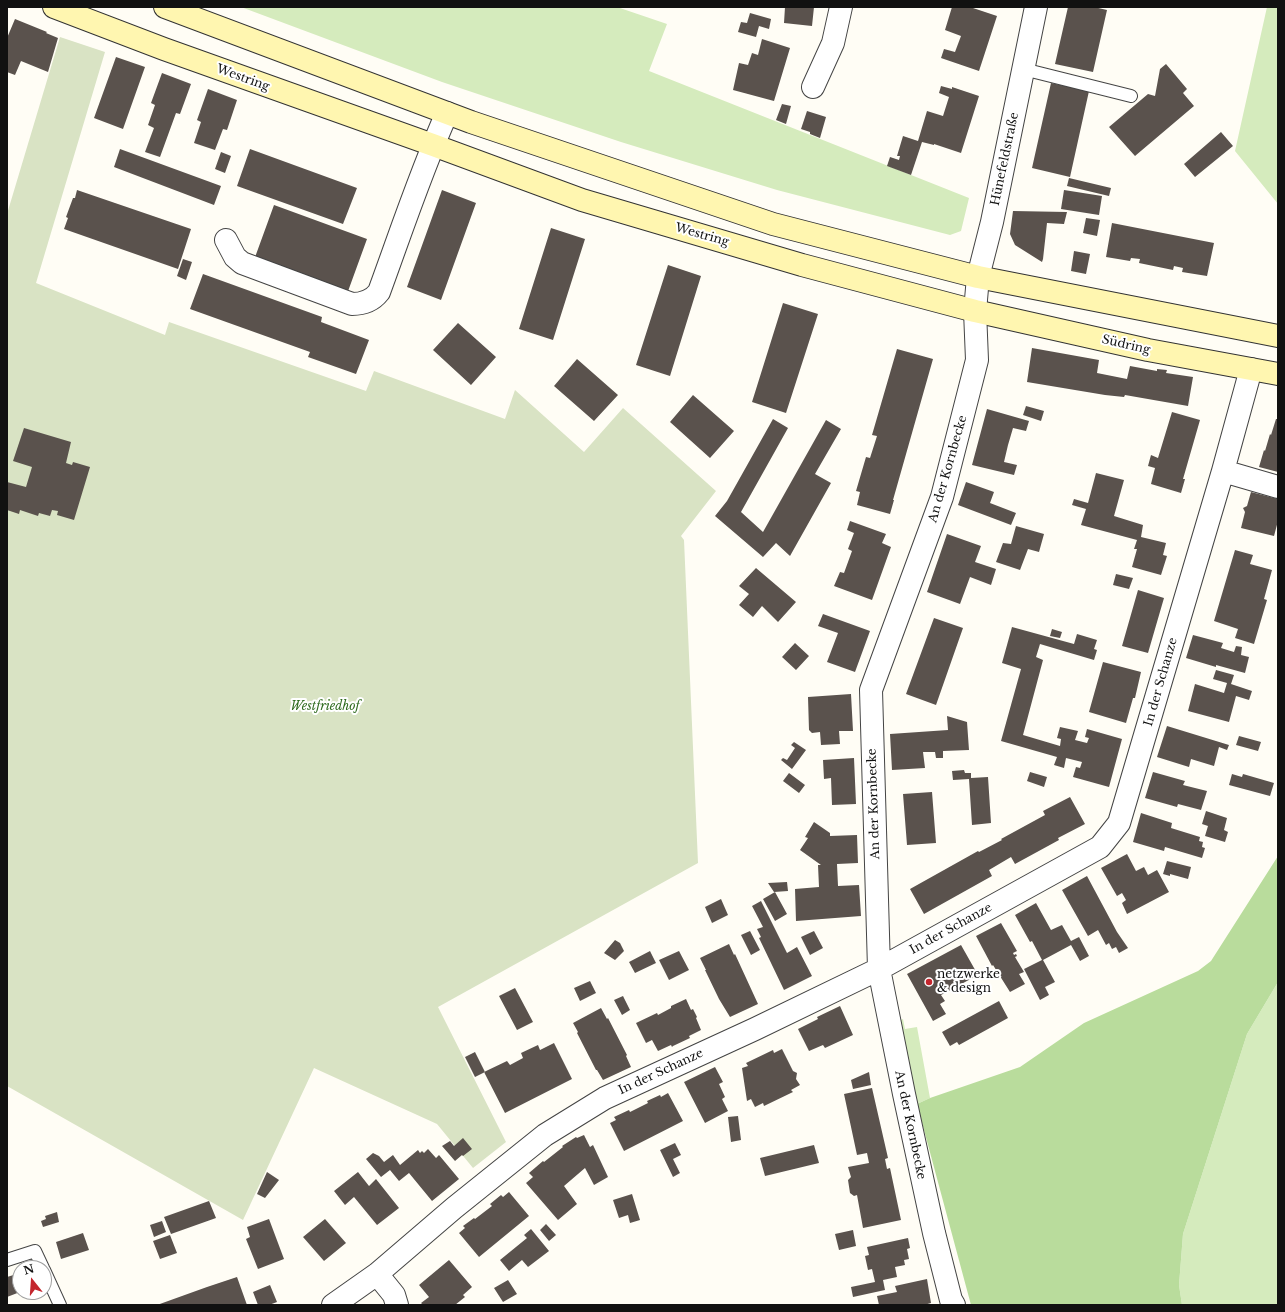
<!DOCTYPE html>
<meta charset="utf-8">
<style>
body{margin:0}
#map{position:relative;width:1285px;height:1312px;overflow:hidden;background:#fffdf5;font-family:"Libre Baskerville",serif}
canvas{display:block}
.frame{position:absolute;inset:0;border:8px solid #111;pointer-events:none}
.north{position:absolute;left:12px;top:1260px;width:40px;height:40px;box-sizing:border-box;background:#fff;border:1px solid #a0a0a0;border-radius:50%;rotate:343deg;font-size:11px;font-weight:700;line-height:16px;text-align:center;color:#111}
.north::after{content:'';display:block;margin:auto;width:14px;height:18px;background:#c4262e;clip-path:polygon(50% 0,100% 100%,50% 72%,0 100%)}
</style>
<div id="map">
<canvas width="1285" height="1312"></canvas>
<div class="frame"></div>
<div class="north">N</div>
</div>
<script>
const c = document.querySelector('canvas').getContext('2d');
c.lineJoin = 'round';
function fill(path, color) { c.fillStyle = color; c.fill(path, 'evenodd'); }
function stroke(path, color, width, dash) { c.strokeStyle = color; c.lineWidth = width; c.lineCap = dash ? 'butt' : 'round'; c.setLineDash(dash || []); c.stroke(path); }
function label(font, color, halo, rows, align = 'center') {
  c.font = font + ' "Libre Baskerville",serif'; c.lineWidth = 4; c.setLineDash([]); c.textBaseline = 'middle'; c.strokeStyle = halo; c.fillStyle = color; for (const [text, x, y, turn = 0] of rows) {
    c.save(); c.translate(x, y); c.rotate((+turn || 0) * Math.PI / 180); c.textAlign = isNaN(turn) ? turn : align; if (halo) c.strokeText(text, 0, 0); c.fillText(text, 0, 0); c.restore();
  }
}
const green = new Path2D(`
 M 241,7 L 617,7 L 667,24 L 649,71 L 969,198 L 961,231 L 950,235 L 777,190 L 621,142 L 442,82 Z
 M 1267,7 L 1278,7 L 1278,204 L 1235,151 Z
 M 1278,982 L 1278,1305 L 1182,1305 L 1179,1285 L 1183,1234 L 1247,1034 Z
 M 903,1019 L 905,1029 L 917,1027 L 930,1098 L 917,1104 L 898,1021 Z`);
const forest = new Path2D(`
 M 1278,856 L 1278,982 L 1247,1034 L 1183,1234 L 1179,1285 L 1182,1305 L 971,1305 L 917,1104 L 930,1098 L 1020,1067 L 1084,1023 L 1198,971 L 1211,961 Z`);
const cemetery = new Path2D(`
 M 60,37 L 105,52 L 36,283 L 165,335 L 169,322 L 366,391 L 374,371 L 505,419 L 515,390 L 584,452 L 623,408 L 716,491 L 681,536 L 684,540 L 698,863 L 438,1007 L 506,1142 L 473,1168 L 437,1124 L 314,1068 L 243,1220 L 7,1086 L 7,214 Z`);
const building = new Path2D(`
 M 785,7 L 814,7 L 812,26 L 784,23 Z
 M 952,7 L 970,7 L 997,16 L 979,71 L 941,58 L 944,49 L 955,52 L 961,36 L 945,30 Z
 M 1068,7 L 1094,7 L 1107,10 L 1093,72 L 1055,64 Z
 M 750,13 L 771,19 L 769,29 L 759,26 L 756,37 L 738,32 L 741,22 L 747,23 Z
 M 15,19 L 47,32 L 46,33 L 58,38 L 48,72 L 21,61 L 15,75 L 7,72 L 7,38 Z
 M 762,39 L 790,48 L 774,101 L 733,90 L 739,63 L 748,65 L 752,53 L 758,55 Z
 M 116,57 L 145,67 L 123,129 L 94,118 Z
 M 1166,64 L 1187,89 L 1183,93 L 1194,106 L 1135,156 L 1109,127 L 1148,94 L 1155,96 L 1160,69 Z
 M 162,73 L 191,84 L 180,114 L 176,113 L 160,157 L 145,152 L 154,128 L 148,125 L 155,105 L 151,103 Z
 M 1051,83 L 1089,91 L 1070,177 L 1032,168 Z
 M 941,86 L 952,89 L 952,87 L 979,96 L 961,153 L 934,144 L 934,145 L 922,142 L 911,175 L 887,166 L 890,157 L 899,160 L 900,156 L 897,156 L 903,136 L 918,141 L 927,111 L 943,116 L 949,97 L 939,93 Z
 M 208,89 L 237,100 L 227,130 L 223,129 L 215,150 L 194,143 L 201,122 L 197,120 Z
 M 782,104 L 791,106 L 786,124 L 776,120 Z
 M 807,111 L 826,117 L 820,138 L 810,134 L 810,132 L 801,129 Z
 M 1221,132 L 1233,146 L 1195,177 L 1184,164 Z
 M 120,149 L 221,186 L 214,205 L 114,167 Z
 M 250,149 L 357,188 L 343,224 L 237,186 Z
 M 221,152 L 231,156 L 225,173 L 215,169 Z
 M 1069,178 L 1111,188 L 1109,196 L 1067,186 Z
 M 77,190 L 191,229 L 178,269 L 64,229 L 68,218 L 66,217 L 73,198 L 75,198 Z
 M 442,190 L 476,203 L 441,300 L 407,287 Z
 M 1064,190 L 1102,196 L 1099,215 L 1061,209 Z
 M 274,205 L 367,239 L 347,294 L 254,260 Z
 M 1013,211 L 1067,212 L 1064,224 L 1047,223 L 1043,259 L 1042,262 L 1015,245 L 1010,234 Z
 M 1086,218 L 1100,220 L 1097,236 L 1083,233 Z
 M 1112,223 L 1214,243 L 1207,276 L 1182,272 L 1183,268 L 1174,266 L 1173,270 L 1139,263 L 1140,259 L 1131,258 L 1130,261 L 1106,257 Z
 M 551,228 L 585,239 L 553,340 L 519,329 Z
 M 1074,251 L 1090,254 L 1086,274 L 1071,271 Z
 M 183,259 L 192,262 L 186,280 L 177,276 Z
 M 668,265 L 701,276 L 670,376 L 636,365 Z
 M 203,274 L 322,317 L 321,322 L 369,340 L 356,374 L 308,357 L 310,352 L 190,309 Z
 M 783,303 L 818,314 L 786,413 L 752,402 Z
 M 458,323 L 496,357 L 471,385 L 433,350 Z
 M 1032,348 L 1099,360 L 1097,373 L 1127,379 L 1130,366 L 1157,371 L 1157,369 L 1167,370 L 1166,373 L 1193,377 L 1188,406 L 1125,395 L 1124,397 L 1105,395 L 1027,382 Z
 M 897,349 L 933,359 L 893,500 L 894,500 L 890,514 L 857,505 L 860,492 L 856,491 L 866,457 L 870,458 L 877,436 L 872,435 Z
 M 577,359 L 618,395 L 594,421 L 554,386 Z
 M 693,395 L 734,431 L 710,458 L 670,422 Z
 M 1026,406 L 1044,411 L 1041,421 L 1023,415 Z
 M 987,409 L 1029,421 L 1026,431 L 1013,428 L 1008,445 L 1004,462 L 1017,465 L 1014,475 L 972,465 Z
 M 1172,412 L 1200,420 L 1183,479 L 1185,479 L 1181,493 L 1151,484 L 1155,468 L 1148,466 L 1151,455 L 1158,458 Z
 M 773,419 L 788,428 L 741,512 L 763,532 L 826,420 L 841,429 L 815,474 L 831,483 L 790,556 L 776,543 L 763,557 L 715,516 L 727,501 Z
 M 1276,419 L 1278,419 L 1278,472 L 1259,467 L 1264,450 L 1265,451 L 1270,434 L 1271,435 Z
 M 24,428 L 71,442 L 66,463 L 72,465 L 73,462 L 90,467 L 74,520 L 57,515 L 58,511 L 52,510 L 50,516 L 39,513 L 38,516 L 20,510 L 19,514 L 7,510 L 7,482 L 26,487 L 32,467 L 13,461 Z
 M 1096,473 L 1124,480 L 1114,516 L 1143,525 L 1141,537 L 1166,543 L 1163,555 L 1167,556 L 1161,575 L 1132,567 L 1137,549 L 1134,549 L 1137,540 L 1081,525 L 1086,509 L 1072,505 L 1074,499 L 1088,503 Z
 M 966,482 L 994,492 L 990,503 L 1016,513 L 1011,525 L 958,505 Z
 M 1251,492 L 1278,499 L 1278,521 L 1274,536 L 1241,528 L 1245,512 L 1243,508 L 1247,506 Z
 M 850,521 L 886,534 L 882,543 L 891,547 L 872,600 L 834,586 L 840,572 L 844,573 L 852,551 L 848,549 L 854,533 L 847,530 Z
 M 1016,526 L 1044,534 L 1039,552 L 1028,549 L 1020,570 L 996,562 L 1003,543 L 1011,544 Z
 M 947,534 L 981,546 L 975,562 L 996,569 L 991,585 L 970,577 L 960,604 L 927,592 Z
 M 1235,550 L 1253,555 L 1250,564 L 1272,570 L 1264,599 L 1267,600 L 1254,644 L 1235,638 L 1238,629 L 1214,621 Z
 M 756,568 L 796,602 L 778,622 L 762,606 L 753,617 L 739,605 L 749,594 L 739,586 Z
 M 1116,574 L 1133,578 L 1129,589 L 1113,585 Z
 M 1138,590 L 1164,598 L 1148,653 L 1122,646 Z
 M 823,614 L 870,631 L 855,672 L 827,662 L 838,633 L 818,626 Z
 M 934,618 L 963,628 L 936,705 L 906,694 Z
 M 1012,627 L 1074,644 L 1077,634 L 1097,640 L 1094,649 L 1097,650 L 1094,660 L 1040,644 L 1036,657 L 1043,660 L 1023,735 L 1060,746 L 1061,739 L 1057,738 L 1060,727 L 1078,731 L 1075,740 L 1087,743 L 1089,738 L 1085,737 L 1087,729 L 1122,739 L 1109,787 L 1073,777 L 1076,767 L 1080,768 L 1082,762 L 1066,758 L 1064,768 L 1054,765 L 1057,757 L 1001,741 L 1021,669 L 1002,663 Z
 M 1052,629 L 1062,632 L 1060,638 L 1050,636 Z
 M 1193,635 L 1223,643 L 1221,648 L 1234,652 L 1236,646 L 1242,647 L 1241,655 L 1249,657 L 1245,673 L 1216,665 L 1216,667 L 1186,658 Z
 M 795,643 L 809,656 L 796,670 L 782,657 Z
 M 1103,662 L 1141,672 L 1135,698 L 1133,698 L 1126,723 L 1089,712 Z
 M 1216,670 L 1234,675 L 1231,684 L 1252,691 L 1249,700 L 1236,696 L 1229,722 L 1188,711 L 1195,684 L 1224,693 L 1227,683 L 1213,679 Z
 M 851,694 L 853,731 L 839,731 L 840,744 L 821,745 L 820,732 L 812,733 L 809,730 L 808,697 Z
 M 947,716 L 967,722 L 969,750 L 943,751 L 943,758 L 936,758 L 935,752 L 923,752 L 925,768 L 892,770 L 890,734 L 948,730 Z
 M 1167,726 L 1229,745 L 1227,750 L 1219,747 L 1214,766 L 1191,759 L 1189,767 L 1157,757 Z
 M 1239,736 L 1261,742 L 1258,751 L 1236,745 Z
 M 794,742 L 806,750 L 792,769 L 781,760 L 783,758 L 787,760 L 795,748 L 791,745 Z
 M 854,758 L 856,804 L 832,805 L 831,778 L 824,779 L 823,760 Z
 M 964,770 L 965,773 L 971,773 L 971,778 L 988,777 L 991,823 L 972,825 L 969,779 L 953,780 L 952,771 Z
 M 1030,772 L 1047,777 L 1044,787 L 1027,781 Z
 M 1153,772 L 1185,781 L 1183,785 L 1207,791 L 1201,810 L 1178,804 L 1177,807 L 1145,798 Z
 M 789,773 L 805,785 L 799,793 L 783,781 Z
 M 1232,774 L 1242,777 L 1243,774 L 1274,783 L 1270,796 L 1229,785 Z
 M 932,792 L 936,843 L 907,845 L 903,794 Z
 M 1070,797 L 1085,824 L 1058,838 L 1059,840 L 1015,864 L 1011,857 L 989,870 L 992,876 L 924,914 L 910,889 L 978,851 L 979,852 L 1002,840 L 1001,839 L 1045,815 L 1043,811 Z
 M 1206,811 L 1227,818 L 1224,830 L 1228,832 L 1225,842 L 1205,836 L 1208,826 L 1202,824 Z
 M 1141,813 L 1172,823 L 1171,828 L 1200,837 L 1199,841 L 1203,842 L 1202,847 L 1205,848 L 1202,858 L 1165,847 L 1164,851 L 1133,842 Z
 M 814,822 L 830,833 L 830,836 L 857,835 L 858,863 L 837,864 L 838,886 L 859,885 L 861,916 L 796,921 L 795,889 L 819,887 L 818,865 L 821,865 L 800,850 L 808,838 L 805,837 Z
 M 1127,854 L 1136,871 L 1144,867 L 1148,875 L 1157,870 L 1169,892 L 1127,914 L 1122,903 L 1126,900 L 1122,893 L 1117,896 L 1101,868 Z
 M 1167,861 L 1191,867 L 1188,879 L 1170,874 L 1170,876 L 1163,874 Z
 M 1087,876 L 1117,932 L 1128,948 L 1119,953 L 1116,947 L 1112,949 L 1109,943 L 1106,945 L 1098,930 L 1088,936 L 1062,890 Z
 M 787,882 L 788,891 L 774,892 L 768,883 Z
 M 775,892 L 787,914 L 775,921 L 763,899 Z
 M 721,899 L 728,915 L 712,923 L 705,907 Z
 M 761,901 L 787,953 L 797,947 L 812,976 L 784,990 L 759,938 L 761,937 L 757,929 L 763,927 L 752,906 Z
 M 1036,903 L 1051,930 L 1062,925 L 1071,941 L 1079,937 L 1089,956 L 1080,961 L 1071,945 L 1043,960 L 1055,982 L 1045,987 L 1049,995 L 1040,1000 L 1024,969 L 1042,960 L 1032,941 L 1030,942 L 1015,915 Z
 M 1001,923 L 1017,951 L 1013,953 L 1014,955 L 1016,954 L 1017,956 L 1015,957 L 1024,972 L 1019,974 L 1025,984 L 1010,992 L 993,965 L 992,966 L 976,936 Z
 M 750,931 L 760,950 L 751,955 L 741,935 Z
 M 814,931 L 823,948 L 810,955 L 801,937 Z
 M 615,940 L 620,943 L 624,951 L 615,960 L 604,953 Z
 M 729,944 L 734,955 L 735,954 L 758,1004 L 730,1017 L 719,999 L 705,970 L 706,970 L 700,958 Z
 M 961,945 L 978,975 L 941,995 L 945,1001 L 940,1004 L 946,1014 L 933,1021 L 907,974 Z
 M 650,951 L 656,963 L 635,973 L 629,962 Z
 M 679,951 L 689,970 L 669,980 L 659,960 Z
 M 590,981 L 596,993 L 580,1001 L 574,988 Z
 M 515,988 L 533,1022 L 517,1030 L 499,996 Z
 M 623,996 L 630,1010 L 622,1015 L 614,1000 Z
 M 686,999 L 691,1010 L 693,1009 L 697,1017 L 696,1018 L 701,1030 L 689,1036 L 690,1038 L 673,1046 L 672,1047 L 671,1045 L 658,1051 L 652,1040 L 646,1043 L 636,1023 L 657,1013 L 658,1015 L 671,1008 L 671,1006 Z
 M 999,1001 L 1008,1018 L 959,1045 L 957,1042 L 950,1046 L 942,1032 Z
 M 840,1006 L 853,1035 L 825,1048 L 823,1045 L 809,1051 L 798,1029 L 818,1019 L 817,1017 Z
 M 601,1008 L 607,1019 L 608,1018 L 627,1055 L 626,1056 L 631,1067 L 603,1080 L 597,1070 L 596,1070 L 577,1033 L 578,1032 L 573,1023 Z
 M 554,1043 L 572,1079 L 505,1113 L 484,1072 L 507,1061 L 510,1065 L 523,1058 L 521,1053 L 538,1045 L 540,1050 Z
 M 782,1049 L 793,1071 L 797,1073 L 796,1079 L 800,1085 L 791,1090 L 793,1092 L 764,1106 L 763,1103 L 755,1107 L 751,1099 L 747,1101 L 742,1068 L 748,1066 L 746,1063 L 773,1050 L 774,1053 Z
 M 475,1052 L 485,1072 L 475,1077 L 465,1057 Z
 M 715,1067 L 723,1082 L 719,1084 L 725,1097 L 722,1099 L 728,1111 L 705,1123 L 684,1082 Z
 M 869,1072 L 871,1085 L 853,1089 L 851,1080 Z
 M 872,1088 L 888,1158 L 885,1159 L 887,1169 L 890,1168 L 901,1220 L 863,1228 L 857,1195 L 854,1196 L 850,1193 L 848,1180 L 851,1177 L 848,1167 L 869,1163 L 867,1153 L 857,1155 L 844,1094 Z
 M 668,1093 L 683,1121 L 624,1151 L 610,1123 L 616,1120 L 614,1117 L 629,1110 L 630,1112 L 648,1103 L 647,1101 L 660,1095 L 661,1097 Z
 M 738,1116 L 741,1140 L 731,1142 L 728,1117 Z
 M 584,1135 L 590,1147 L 593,1145 L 608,1177 L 594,1185 L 585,1168 L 564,1186 L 577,1204 L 558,1220 L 526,1183 L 533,1177 L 529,1173 L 543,1161 L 544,1162 L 563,1147 L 562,1146 L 576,1137 L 577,1138 Z
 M 463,1138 L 472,1149 L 463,1156 L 462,1155 L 455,1161 L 442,1146 L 450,1141 L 454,1146 Z
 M 675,1143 L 681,1155 L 673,1159 L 680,1173 L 673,1177 L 660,1150 Z
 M 814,1145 L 819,1163 L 765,1176 L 760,1158 Z
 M 428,1149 L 436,1158 L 439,1155 L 459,1179 L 432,1201 L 409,1173 L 399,1181 L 390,1170 L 381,1177 L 366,1159 L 373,1153 L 379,1156 L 384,1162 L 393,1155 L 400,1165 L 418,1150 L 420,1153 L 422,1151 L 424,1153 Z
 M 267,1172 L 279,1180 L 265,1198 L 257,1194 Z
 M 358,1172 L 369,1186 L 376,1179 L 399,1208 L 377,1225 L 354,1197 L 345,1205 L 334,1191 Z
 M 509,1192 L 529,1216 L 479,1257 L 459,1233 L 465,1228 L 463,1226 L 474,1218 L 475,1219 L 492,1206 L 490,1204 L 501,1195 L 503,1197 Z
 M 632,1194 L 640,1220 L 630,1223 L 628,1215 L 619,1218 L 613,1200 Z
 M 209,1201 L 216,1218 L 171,1234 L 164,1217 Z
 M 57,1212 L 59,1222 L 43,1227 L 41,1221 L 46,1219 L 45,1216 Z
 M 269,1219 L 284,1259 L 258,1269 L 246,1239 L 250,1237 L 247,1227 Z
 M 325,1219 L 346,1243 L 324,1261 L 303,1237 Z
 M 162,1221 L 166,1232 L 154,1237 L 150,1225 Z
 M 546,1224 L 556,1235 L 549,1241 L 540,1230 Z
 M 531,1229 L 549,1251 L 528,1267 L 522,1260 L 509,1271 L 500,1260 L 527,1238 L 524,1235 Z
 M 853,1230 L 856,1246 L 839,1250 L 835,1234 Z
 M 83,1233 L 89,1250 L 61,1259 L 56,1242 Z
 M 170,1235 L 177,1253 L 160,1259 L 153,1241 Z
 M 908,1238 L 910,1248 L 907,1249 L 909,1259 L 904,1260 L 905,1265 L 895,1267 L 897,1277 L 883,1280 L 885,1290 L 853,1297 L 851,1287 L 875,1282 L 872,1269 L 868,1270 L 865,1256 L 869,1255 L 867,1247 Z
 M 449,1260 L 472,1287 L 463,1295 L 465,1297 L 455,1305 L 423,1305 L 421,1303 L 429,1297 L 419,1285 Z
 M 20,1273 L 20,1292 L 7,1297 L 7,1277 Z
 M 237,1277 L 247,1305 L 157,1305 L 207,1287 Z
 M 927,1279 L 931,1303 L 924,1305 L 879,1305 L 877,1296 L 897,1292 L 895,1286 Z
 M 508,1280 L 517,1294 L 503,1302 L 494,1288 Z
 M 270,1285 L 277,1302 L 269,1305 L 258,1305 L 253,1292 Z`);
const service = new Path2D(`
 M 1023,69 L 1131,96
 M 7,1260 L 35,1251 L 43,1268
 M 44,1270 L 60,1305`);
const minor = new Path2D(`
 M 813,87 L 833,43 L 841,7
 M 226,240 L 235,257 L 242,263 L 352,304 C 363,304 372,301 379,292 C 401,232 421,171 447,113
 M 1223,471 L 1278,487
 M 377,1274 L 394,1295 L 397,1305
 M 333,1305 L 377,1274 L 454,1208 L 545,1135 L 605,1098 L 755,1029 L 879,969 L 1100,847 L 1119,823 L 1223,471 L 1251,369
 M 954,1305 L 951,1300 L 934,1233 L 904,1094 L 879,969 L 871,690 L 942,497 L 977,360 L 975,311 L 978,277 L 992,222 L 1036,7`);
const secondary = new Path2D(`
 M 54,7 L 164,49 L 433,145 L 582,200 L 802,265 L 975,311 L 1148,350 L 1278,374
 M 165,7 L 471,122 L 773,224 L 978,277 L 1278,336`);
const markers = [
 [929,982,4,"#c4262e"]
];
const streetNames = [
 ["Westring",243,78,20],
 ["Hünefeldstraße",1005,159,-78],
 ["Westring",702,235,16],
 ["Südring",1126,345,13],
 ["An der Kornbecke",948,469,-74],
 ["In der Schanze",1161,682,-74],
 ["An der Kornbecke",874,804,-92],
 ["In der Schanze",951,929,-29],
 ["In der Schanze",661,1072,-25],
 ["An der Kornbecke",910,1125,78]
];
const parkNames = [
 ["Westfriedhof",325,707]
];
const poiNames = [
 ["netzwerke",937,975],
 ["& design",937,989]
];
fill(green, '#d5ebbd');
fill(forest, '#b9dc9c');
fill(cemetery, '#d9e3c4');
fill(building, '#5a524d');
stroke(service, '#444', 14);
stroke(minor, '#444', 24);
stroke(secondary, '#333', 24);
stroke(service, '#fff', 12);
stroke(minor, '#fff', 22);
stroke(secondary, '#fff6b0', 22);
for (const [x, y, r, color] of markers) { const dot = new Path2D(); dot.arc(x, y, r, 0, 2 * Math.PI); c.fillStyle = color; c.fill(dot); stroke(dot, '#fff', 1.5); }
label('12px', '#111', '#fff', streetNames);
label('italic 12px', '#2f6b1f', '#fff', parkNames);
label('12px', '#111', '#fff', poiNames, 'left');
</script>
